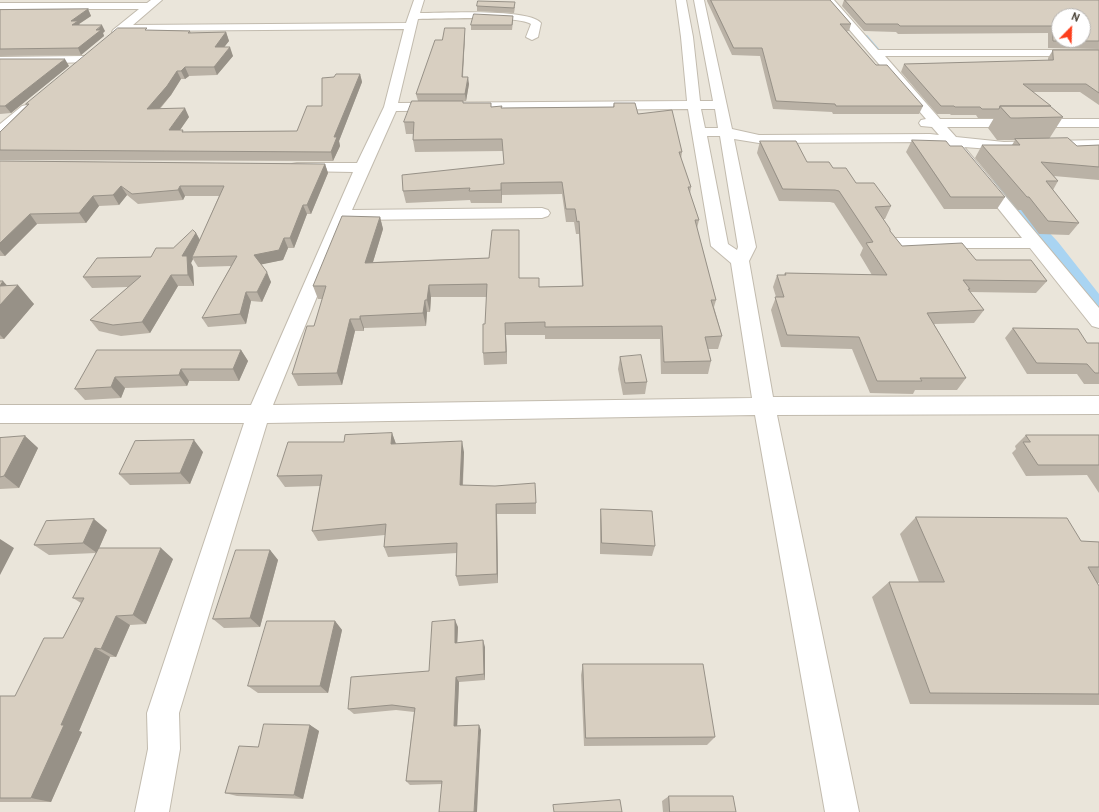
<!DOCTYPE html>
<style>
body{margin:0}
#map{position:relative;width:1099px;height:812px;overflow:hidden;background:#f6f3ec;font-family:Overpass,sans-serif}
canvas{display:block}
.north{position:absolute;left:1051px;top:8px;width:40px;height:40px;box-sizing:border-box;background:#fff;border:1px solid #b7b4b0;border-radius:50%;rotate:23deg;font-size:11px;font-weight:700;line-height:16px;text-align:center;color:#4b4439}
.north::after{content:'';display:block;margin:auto;width:14px;height:18px;background:#fc3f1d;clip-path:polygon(50% 0,100% 100%,50% 72%,0 100%)}
</style>
<div id="map">
<canvas width="1099" height="812"></canvas>
<div class="north">N</div>
</div>
<script>
const c = document.querySelector('canvas').getContext('2d');
c.lineJoin = 'round';
function fill(path, color) { c.fillStyle = color; c.fill(path, 'evenodd'); }
function stroke(path, color, width, dash) { c.strokeStyle = color; c.lineWidth = width; c.lineCap = dash ? 'butt' : 'round'; c.setLineDash(dash || []); c.stroke(path); }
const residential = new Path2D(`
 M 0,0 L 1099,0 L 1099,812 L 0,812 ZM 1059,16 L 1083,16 L 1083,40 L 1059,40 Z`);
const stream = new Path2D(`
 M 865,35 L 867,35 L 880,50 L 880,52 L 878,52 L 865,37 Z`);
const canal = new Path2D(`
 M 995,180 L 1002,182 L 1058,242 L 1099,294 L 1099,318 L 1091,316 L 1042,252 L 988,190 L 985,186 L 988,182 Z`);
const minor = new Path2D(`
 M 151,0 L 162,0 L 133,25 L 406,23 L 414,0 L 424,0 L 420,13 C 442,13 529,8 541,23 L 538,37 L 532,40 L 526,37 L 531,24 C 514,15 441,19 418,19 L 398,103 L 687,101 L 681,37 L 676,0 L 686,0 L 693,37 L 700,101 L 713,101 L 694,0 L 704,0 L 732,129 L 759,135 L 930,134 L 939,135 L 932,127 L 921,126 L 919,123 L 921,120 L 926,119 L 824,0 L 834,0 L 878,50 L 1099,50 L 1099,56 L 885,56 L 940,119 L 1099,119 L 1099,127 L 947,127 L 956,137 L 1004,142 L 1099,140 L 1099,148 L 1004,150 L 964,147 L 1099,308 L 1099,328 L 1092,326 L 1030,248 L 894,248 L 888,247 L 885,243 L 888,239 L 894,238 L 1022,238 L 947,145 L 930,142 L 759,143 L 734,139 L 756,247 L 749,261 L 773,397 L 1099,396 L 1099,414 L 777,415 L 859,812 L 825,812 L 755,415 L 267,423 L 179,713 L 180,749 L 169,812 L 135,812 L 148,749 L 147,713 L 244,423 L 0,423 L 0,405 L 251,405 L 353,172 L 297,171 L 292,170 L 290,167 L 292,164 L 297,163 L 357,163 L 384,107 L 404,29 L 125,31 L 117,35 L 112,32 L 113,30 L 139,9 L 0,9 L 0,3 L 147,3 ZM 688,109 L 711,246 L 731,263 L 752,398 L 273,405 L 348,220 L 542,218 L 548,216 L 550,213 L 548,210 L 542,208 L 352,210 L 396,111 ZM 701,109 L 715,109 L 718,128 L 705,128 ZM 707,136 L 720,136 L 738,247 L 737,250 L 728,244 Z
 M 84,56 L 88,58 L 90,60 L 88,62 L 0,65 L 0,57 Z
 M 27,105 L 32,106 L 34,109 L 32,112 L 5,134 L 0,135 L 0,124 L 22,106 Z`);
const wall = new Path2D(`
 M 707,0 L 830,0 L 851,24 L 849,31 L 847,31 L 876,65 L 923,106 L 919,114 L 833,114 L 832,112 L 773,109 L 760,56 L 732,55 L 707,1 Z
 M 844,0 L 1099,0 L 1099,49 L 1048,48 L 1048,33 L 898,34 L 896,32 L 864,31 L 842,6 Z
 M 477,6 L 515,7 L 514,13 L 477,11 Z
 M 88,9 L 91,16 L 79,24 L 80,25 L 105,31 L 103,33 L 104,36 L 81,55 L 0,56 L 0,10 Z
 M 513,21 L 512,30 L 471,30 L 471,25 Z
 M 148,30 L 190,31 L 191,33 L 226,32 L 229,41 L 224,47 L 233,56 L 217,75 L 189,76 L 185,79 L 181,79 L 171,95 L 160,109 L 189,117 L 180,130 L 184,132 L 297,131 L 322,106 L 334,77 L 360,74 L 362,82 L 339,141 L 340,146 L 333,161 L 0,160 L 0,132 L 27,105 L 26,104 Z
 M 465,34 L 463,77 L 469,84 L 466,101 L 463,101 L 463,103 L 491,103 L 491,107 L 502,108 L 613,107 L 614,103 L 638,114 L 682,152 L 681,159 L 691,187 L 690,194 L 699,220 L 697,228 L 716,300 L 714,307 L 722,336 L 718,349 L 708,349 L 711,361 L 708,374 L 661,374 L 660,339 L 545,339 L 545,335 L 506,335 L 507,364 L 484,365 L 483,353 L 487,297 L 431,297 L 430,312 L 427,312 L 426,326 L 364,328 L 364,331 L 355,331 L 342,385 L 298,386 L 292,374 L 314,326 L 323,299 L 318,299 L 313,286 L 380,217 L 383,229 L 373,262 L 489,258 L 519,242 L 519,278 L 539,287 L 582,286 L 579,234 L 576,234 L 574,222 L 566,222 L 562,194 L 502,195 L 502,203 L 471,203 L 470,200 L 406,203 L 403,191 L 504,164 L 503,151 L 415,152 L 413,140 L 413,134 L 406,134 L 404,122 L 418,101 L 416,94 L 442,40 Z
 M 1053,50 L 1099,50 L 1099,105 L 1080,92 L 1033,92 L 1063,117 L 1049,139 L 1077,146 L 1099,145 L 1099,180 L 1054,176 L 1058,181 L 1053,190 L 1079,223 L 1069,235 L 1039,234 L 1021,210 L 1018,210 L 975,158 L 982,145 L 1012,145 L 1015,140 L 997,140 L 988,128 L 994,118 L 978,118 L 976,115 L 951,115 L 950,114 L 937,114 L 901,72 L 904,64 L 1048,61 L 1048,58 Z
 M 0,59 L 69,66 L 11,113 L 0,114 Z
 M 912,140 L 1005,197 L 997,209 L 944,209 L 906,152 Z
 M 760,141 L 807,162 L 833,168 L 891,206 L 885,219 L 883,219 L 890,231 L 902,246 L 976,260 L 1047,281 L 1036,293 L 970,292 L 984,310 L 974,323 L 934,324 L 966,378 L 957,390 L 915,390 L 913,394 L 870,393 L 852,349 L 781,347 L 771,310 L 776,297 L 773,287 L 777,275 L 784,275 L 785,273 L 872,275 L 860,255 L 863,248 L 834,203 L 830,202 L 779,201 L 757,153 Z
 M 0,161 L 325,164 L 328,173 L 311,214 L 307,214 L 294,248 L 288,248 L 283,260 L 261,264 L 271,282 L 262,302 L 251,301 L 246,324 L 208,327 L 202,318 L 231,266 L 198,267 L 193,259 L 191,263 L 193,267 L 194,286 L 178,286 L 150,333 L 121,336 L 99,331 L 90,320 L 128,287 L 92,288 L 83,277 L 151,257 L 173,248 L 196,233 L 200,240 L 219,196 L 185,196 L 183,200 L 138,204 L 127,195 L 119,205 L 99,206 L 86,223 L 37,224 L 5,256 L 0,256 Z
 M 0,281 L 34,304 L 4,339 L 0,339 Z
 M 1013,328 L 1087,343 L 1099,343 L 1099,384 L 1084,384 L 1077,374 L 1027,374 L 1005,338 Z
 M 97,350 L 241,350 L 248,361 L 239,381 L 189,381 L 187,386 L 125,388 L 121,398 L 85,400 L 75,389 Z
 M 620,357 L 647,382 L 645,394 L 623,395 L 618,369 Z
 M 392,433 L 396,444 L 464,452 L 463,485 L 536,503 L 536,514 L 497,514 L 498,583 L 459,586 L 456,576 L 457,553 L 388,557 L 384,547 L 385,535 L 318,541 L 312,531 L 320,486 L 285,487 L 277,476 L 344,442 Z
 M 1026,435 L 1099,435 L 1099,493 L 1087,475 L 1026,476 L 1012,453 L 1016,449 L 1015,446 Z
 M 25,436 L 38,448 L 19,488 L 0,489 L 0,438 Z
 M 203,452 L 190,484 L 130,485 L 119,474 Z
 M 601,509 L 655,546 L 652,556 L 600,554 L 600,520 Z
 M 916,517 L 1081,541 L 1099,542 L 1099,583 L 1097,583 L 1099,586 L 1099,705 L 910,704 L 872,597 L 889,582 L 919,582 L 900,534 Z
 M 107,530 L 99,548 L 173,559 L 146,624 L 130,625 L 116,657 L 110,657 L 79,731 L 82,732 L 51,802 L 0,802 L 0,696 L 15,696 L 63,638 L 81,603 L 73,598 L 96,553 L 49,555 L 34,545 Z
 M 270,550 L 278,560 L 260,627 L 224,628 L 213,619 Z
 M 335,621 L 342,630 L 328,693 L 258,693 L 248,686 Z
 M 458,627 L 457,643 L 485,647 L 485,680 L 459,682 L 457,726 L 481,730 L 442,784 L 410,785 L 406,781 L 414,712 L 396,710 L 354,714 L 348,709 L 429,671 Z
 M 583,664 L 715,737 L 707,745 L 584,746 L 581,675 Z
 M 310,725 L 319,731 L 303,799 L 237,796 L 225,793 L 258,747 Z
 M 669,796 L 736,812 L 663,812 L 662,801 Z`);
const shadedWall = new Path2D(`
 M 88,9 L 91,16 L 79,24 L 81,28 L 76,32 L 71,21 Z
 M 102,25 L 105,31 L 103,33 L 104,36 L 81,55 L 78,48 Z
 M 465,28 L 465,34 L 462,84 L 462,77 Z
 M 226,32 L 229,41 L 218,55 L 215,47 Z
 M 230,47 L 233,56 L 217,75 L 214,67 Z
 M 65,59 L 69,66 L 11,113 L 5,106 Z
 M 185,67 L 189,76 L 185,79 L 181,71 Z
 M 177,71 L 181,79 L 171,95 L 151,118 L 147,109 Z
 M 360,74 L 362,82 L 339,141 L 340,146 L 333,161 L 331,152 L 334,137 Z
 M 468,77 L 469,84 L 466,101 L 465,94 Z
 M 185,108 L 189,117 L 173,140 L 169,130 Z
 M 325,164 L 328,173 L 311,214 L 307,205 Z
 M 501,183 L 502,195 L 502,203 L 501,190 Z
 M 121,186 L 127,195 L 119,205 L 113,195 Z
 M 180,186 L 185,196 L 183,200 L 178,190 Z
 M 93,196 L 99,206 L 86,223 L 79,213 Z
 M 303,205 L 307,214 L 294,248 L 290,238 Z
 M 30,214 L 37,224 L 5,256 L 0,250 L 0,243 Z
 M 380,217 L 383,229 L 369,275 L 365,263 Z
 M 196,233 L 202,244 L 192,257 L 193,259 L 191,263 L 193,267 L 194,286 L 188,275 L 182,256 Z
 M 284,238 L 288,248 L 283,260 L 259,265 L 254,255 Z
 M 267,272 L 271,282 L 262,302 L 257,292 Z
 M 171,275 L 178,286 L 150,333 L 142,322 Z
 M 3,281 L 12,291 L 18,285 L 34,304 L 4,339 L 0,335 L 0,286 Z
 M 429,285 L 431,297 L 430,312 L 427,300 Z
 M 246,292 L 251,301 L 246,324 L 240,314 Z
 M 425,300 L 427,312 L 426,326 L 423,313 Z
 M 360,316 L 364,328 L 364,331 L 360,319 Z
 M 350,319 L 355,331 L 342,385 L 337,373 Z
 M 505,323 L 506,335 L 507,364 L 506,352 Z
 M 241,350 L 248,361 L 239,381 L 233,369 Z
 M 181,369 L 189,381 L 187,386 L 179,375 Z
 M 115,377 L 125,388 L 121,398 L 111,387 Z
 M 392,433 L 396,444 L 391,444 Z
 M 25,436 L 38,448 L 19,488 L 4,476 Z
 M 194,440 L 203,452 L 190,484 L 180,473 Z
 M 462,441 L 464,452 L 462,496 L 460,485 Z
 M 496,504 L 497,514 L 498,583 L 497,574 Z
 M 94,519 L 107,530 L 97,553 L 83,543 Z
 M 0,539 L 14,548 L 0,575 Z
 M 161,548 L 173,559 L 146,624 L 133,615 Z
 M 270,550 L 278,560 L 260,627 L 250,618 Z
 M 116,616 L 130,625 L 116,657 L 101,649 Z
 M 455,620 L 458,627 L 457,649 L 455,643 Z
 M 335,621 L 342,630 L 328,693 L 320,686 Z
 M 483,640 L 485,647 L 485,680 L 484,674 Z
 M 95,648 L 110,657 L 79,731 L 82,732 L 51,802 L 31,798 L 61,725 Z
 M 456,677 L 459,682 L 457,730 L 454,726 Z
 M 310,725 L 319,731 L 303,799 L 294,795 Z
 M 479,725 L 481,730 L 477,812 L 474,812 Z`);
const building = new Path2D(`
 M 711,0 L 830,0 L 851,24 L 840,24 L 876,65 L 887,65 L 923,106 L 836,106 L 835,104 L 776,101 L 762,48 L 734,48 Z
 M 845,0 L 1099,0 L 1099,41 L 1053,41 L 1052,26 L 900,26 L 898,24 L 866,24 ZM 1059,16 L 1083,16 L 1083,40 L 1059,40 Z
 M 478,1 L 515,2 L 514,8 L 477,6 Z
 M 88,9 L 71,21 L 78,21 L 72,25 L 102,25 L 96,30 L 101,30 L 78,48 L 0,49 L 0,10 Z
 M 474,14 L 513,16 L 512,25 L 471,25 Z
 M 118,28 L 147,28 L 145,30 L 190,31 L 188,33 L 226,32 L 215,47 L 230,47 L 214,67 L 185,67 L 181,71 L 177,71 L 167,86 L 147,109 L 185,108 L 169,130 L 183,130 L 182,132 L 297,131 L 307,106 L 322,106 L 322,78 L 334,77 L 336,74 L 360,74 L 334,137 L 337,137 L 331,152 L 0,150 L 0,132 L 29,104 L 26,104 Z
 M 445,28 L 465,28 L 462,77 L 468,77 L 465,94 L 416,94 L 435,40 L 442,40 Z
 M 1053,50 L 1099,50 L 1099,93 L 1086,84 L 1023,84 L 1051,106 L 1000,106 L 999,109 L 982,109 L 980,107 L 955,107 L 954,106 L 941,106 L 904,64 L 1053,60 Z
 M 0,59 L 65,59 L 5,106 L 0,106 Z
 M 412,101 L 463,101 L 463,103 L 491,103 L 491,107 L 502,106 L 501,108 L 614,107 L 614,103 L 635,103 L 638,114 L 672,110 L 682,152 L 679,152 L 691,187 L 688,187 L 699,220 L 695,220 L 716,300 L 711,300 L 722,336 L 705,337 L 711,361 L 664,362 L 662,326 L 545,327 L 545,322 L 505,323 L 506,352 L 483,353 L 483,324 L 485,324 L 487,284 L 429,285 L 427,300 L 425,300 L 423,313 L 360,316 L 360,319 L 350,319 L 337,373 L 292,374 L 307,326 L 314,326 L 326,286 L 313,286 L 342,216 L 380,217 L 365,263 L 489,258 L 492,230 L 519,230 L 519,278 L 539,278 L 539,287 L 583,286 L 579,221 L 577,222 L 575,209 L 566,209 L 562,182 L 501,183 L 501,190 L 469,191 L 470,188 L 403,191 L 402,175 L 504,164 L 502,139 L 413,140 L 414,122 L 404,122 Z
 M 1000,106 L 1050,106 L 1063,117 L 1018,118 L 1011,118 Z
 M 1068,138 L 1077,146 L 1099,145 L 1099,167 L 1041,162 L 1058,181 L 1046,181 L 1079,223 L 1048,221 L 1029,197 L 1027,197 L 982,145 L 1020,145 L 1015,139 Z
 M 912,140 L 946,141 L 950,146 L 962,146 L 1005,197 L 951,197 Z
 M 760,141 L 796,141 L 807,162 L 829,162 L 833,168 L 846,168 L 856,183 L 874,183 L 891,206 L 875,207 L 890,229 L 890,231 L 902,246 L 962,243 L 976,260 L 1031,260 L 1047,281 L 963,280 L 970,289 L 968,289 L 984,310 L 927,313 L 966,378 L 920,378 L 922,381 L 877,381 L 859,337 L 787,335 L 775,297 L 784,297 L 777,275 L 786,275 L 785,273 L 887,275 L 866,243 L 873,242 L 839,191 L 835,190 L 783,189 Z
 M 0,161 L 325,164 L 307,205 L 303,205 L 290,238 L 284,238 L 279,250 L 254,255 L 267,272 L 257,292 L 246,292 L 240,314 L 202,318 L 237,256 L 192,257 L 224,186 L 180,186 L 178,190 L 132,194 L 121,186 L 113,195 L 93,196 L 79,213 L 30,214 L 0,243 Z
 M 193,230 L 196,233 L 182,256 L 187,256 L 188,275 L 171,275 L 142,322 L 113,325 L 90,320 L 141,276 L 83,277 L 97,258 L 151,257 L 156,248 L 173,248 Z
 M 0,281 L 3,281 L 0,286 L 18,285 L 0,305 Z
 M 1013,328 L 1078,329 L 1087,343 L 1099,343 L 1099,373 L 1095,373 L 1087,364 L 1037,363 Z
 M 97,350 L 241,350 L 233,369 L 181,369 L 179,375 L 115,377 L 111,387 L 75,389 Z
 M 641,355 L 647,382 L 625,383 L 620,357 Z
 M 392,433 L 391,444 L 462,441 L 460,485 L 495,486 L 535,483 L 536,503 L 496,504 L 497,574 L 456,576 L 457,543 L 384,547 L 386,524 L 312,531 L 322,475 L 277,476 L 288,442 L 344,442 L 345,435 Z
 M 1026,435 L 1099,435 L 1099,465 L 1038,465 L 1023,442 L 1030,442 Z
 M 25,436 L 4,476 L 0,477 L 0,438 Z
 M 194,440 L 180,473 L 119,474 L 135,441 Z
 M 601,509 L 652,511 L 655,546 L 602,543 Z
 M 916,517 L 1067,518 L 1081,541 L 1099,542 L 1099,567 L 1088,567 L 1099,586 L 1099,694 L 930,693 L 889,582 L 944,582 Z
 M 94,519 L 83,543 L 34,545 L 46,521 Z
 M 99,548 L 161,548 L 133,615 L 116,616 L 101,649 L 95,648 L 61,725 L 64,725 L 31,798 L 0,798 L 0,696 L 15,696 L 44,638 L 63,638 L 84,598 L 73,598 Z
 M 236,550 L 270,550 L 250,618 L 213,619 Z
 M 455,620 L 455,643 L 483,640 L 484,674 L 456,677 L 454,726 L 479,725 L 474,812 L 439,812 L 442,781 L 406,781 L 415,708 L 392,705 L 348,709 L 351,677 L 429,671 L 432,622 Z
 M 267,621 L 335,621 L 320,686 L 248,686 Z
 M 583,664 L 703,664 L 715,737 L 586,738 Z
 M 264,724 L 310,725 L 294,795 L 225,793 L 239,746 L 258,747 Z
 M 669,796 L 733,796 L 736,812 L 670,812 Z
 M 620,800 L 622,812 L 554,812 L 553,805 Z`);
fill(residential, '#eae5da');
fill(stream, '#a9d4f2');
fill(canal, '#a9d4f2');
stroke(minor, '#c2bbae', 2);
fill(minor, '#fff');
fill(wall, '#bab2a6');
fill(shadedWall, '#979187');
fill(building, '#d8cfc1');
stroke(building, '#979187', 1);
</script>
